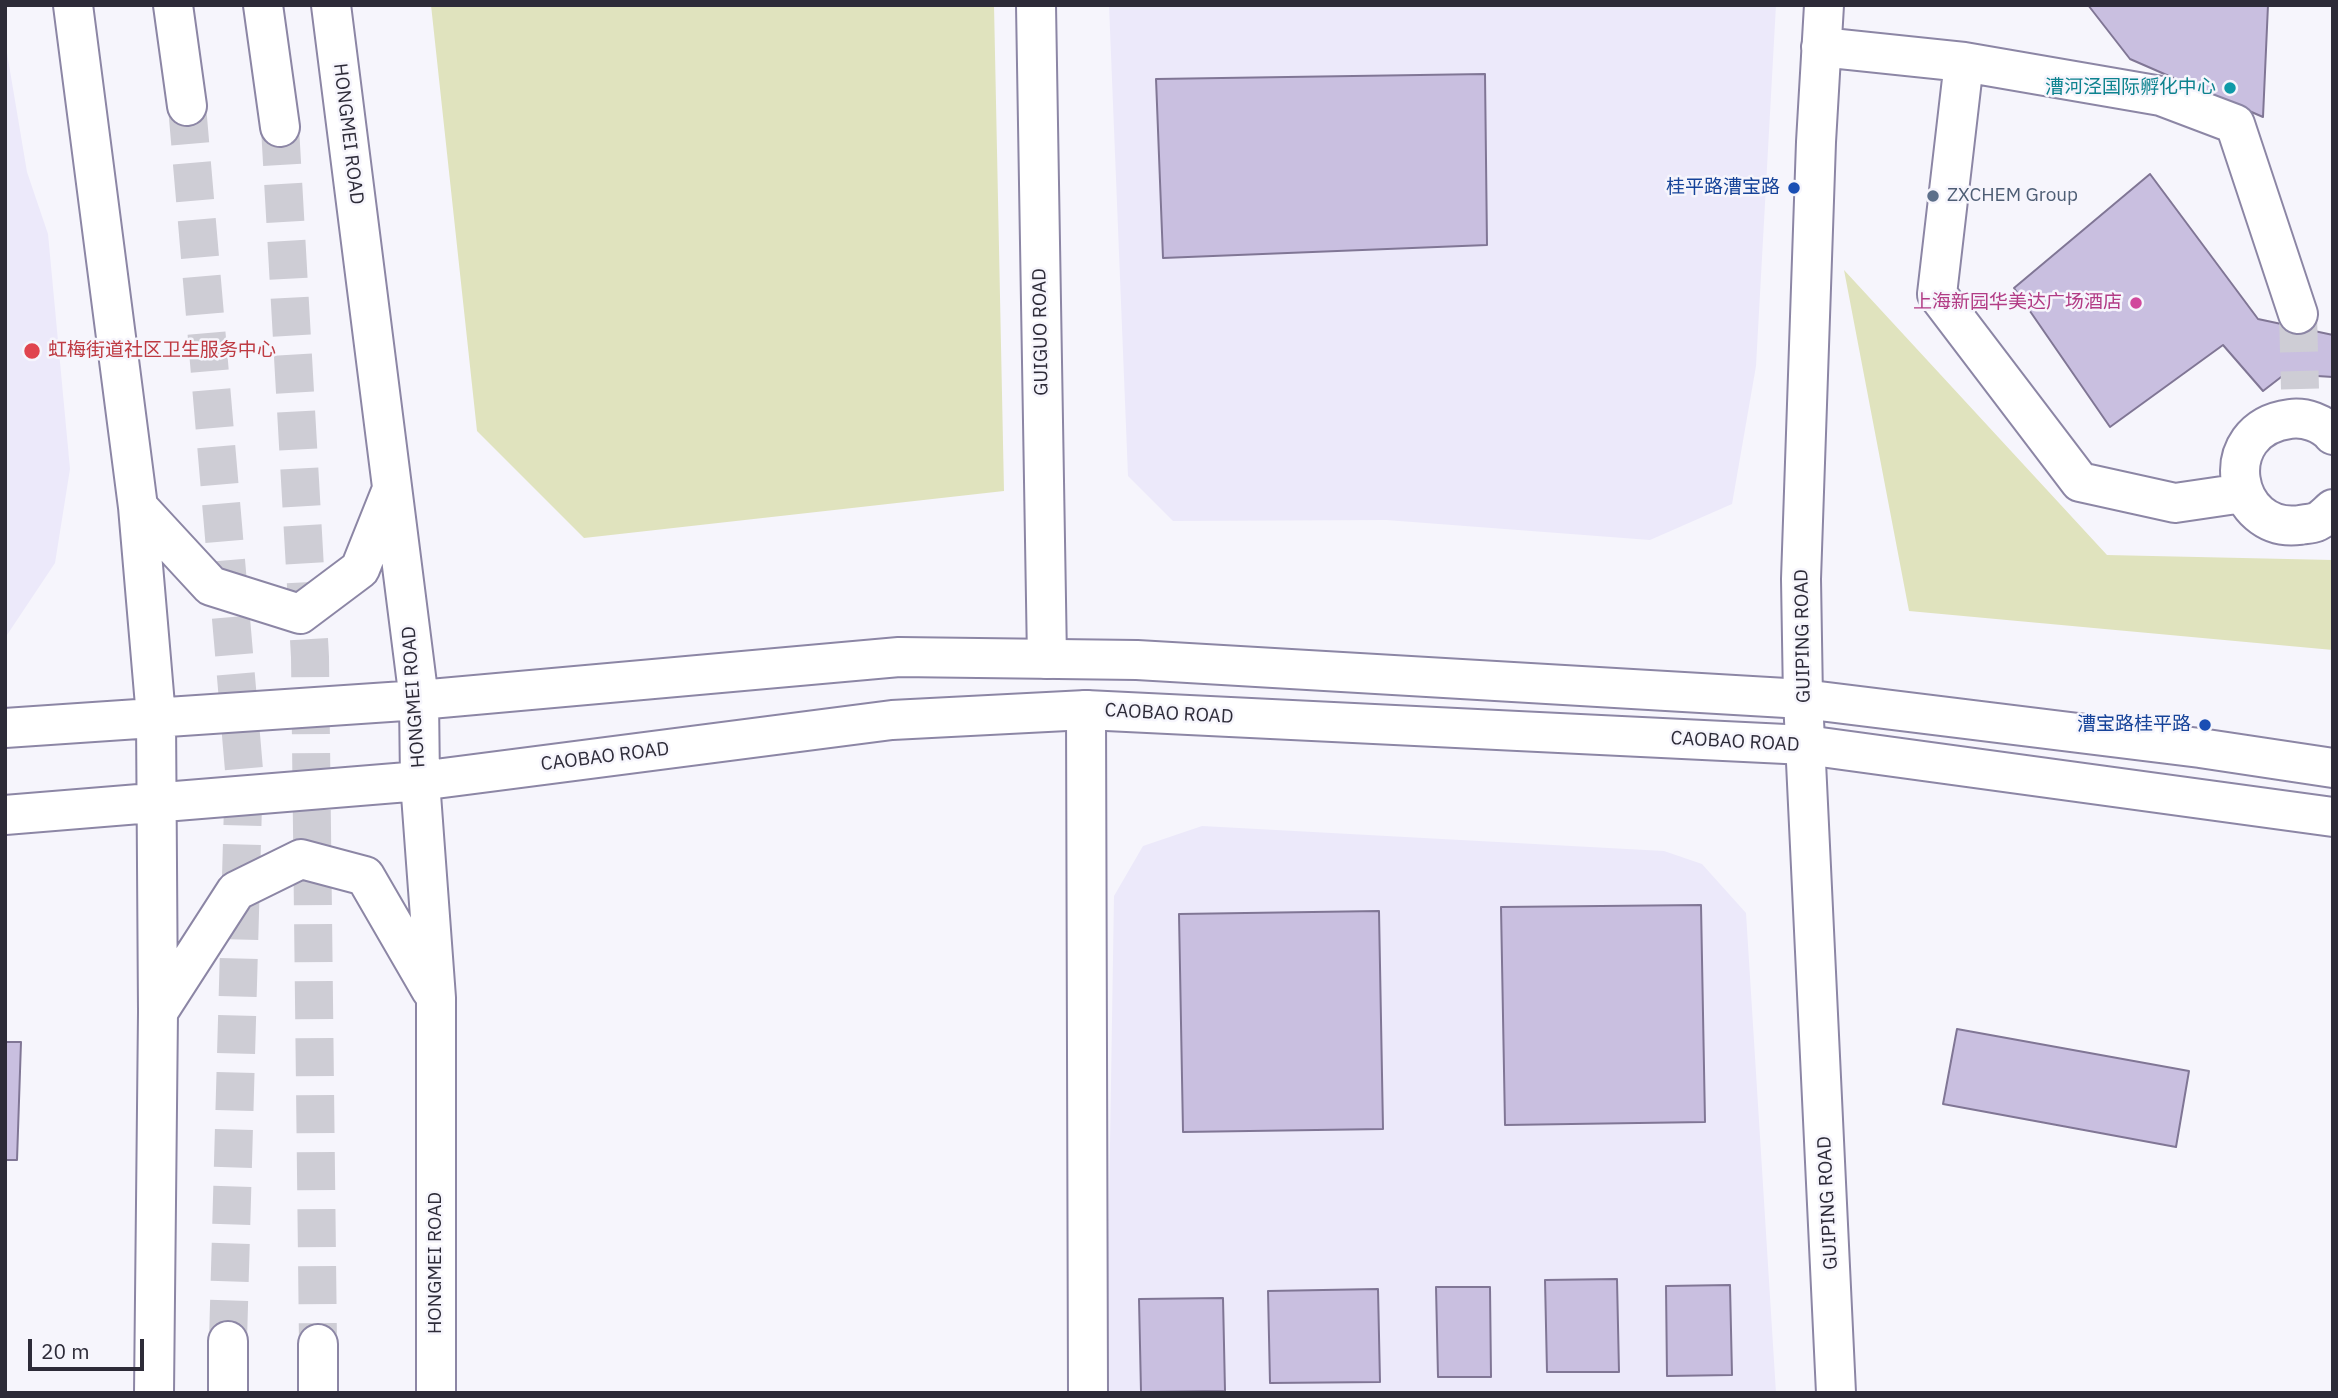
<!DOCTYPE html>
<meta charset="utf-8">
<style>
body{margin:0}
#map{position:relative;width:2338px;height:1398px;overflow:hidden;background:#f6f5fc;font-family:"IBM Plex Sans",sans-serif}
canvas{display:block}
.frame{position:absolute;inset:0;border:7px solid #2d2b38;pointer-events:none}
.scale{position:absolute;left:28px;top:1339px;width:116px;height:32px;box-sizing:border-box;border:4px solid #2d2b38;border-top:0;padding-left:9px;font-size:21px;line-height:24px;white-space:nowrap;color:#2d2b38;-webkit-text-stroke:5px #f6f5fc;paint-order:stroke}
</style>
<div id="map">
<canvas width="2338" height="1398"></canvas>
<div class="frame"></div>
<div class="scale">20 m</div>
</div>
<script>
const c = document.querySelector('canvas').getContext('2d');
c.lineJoin = 'round';
function fill(path, color) { c.fillStyle = color; c.fill(path, 'evenodd'); }
function stroke(path, color, width, dash) { c.strokeStyle = color; c.lineWidth = width; c.lineCap = dash ? 'butt' : 'round'; c.setLineDash(dash || []); c.stroke(path); }
function label(font, color, halo, rows, align = 'center') {
  c.font = font + ' "IBM Plex Sans","Noto Sans SC",sans-serif'; c.lineWidth = 5; c.setLineDash([]); c.textBaseline = 'middle'; c.strokeStyle = halo; c.fillStyle = color; for (const [text, x, y, turn = 0] of rows) {
    c.save(); c.translate(x, y); c.rotate((+turn || 0) * Math.PI / 180); c.textAlign = isNaN(turn) ? turn : align; if (halo) c.strokeText(text, 0, 0); c.fillText(text, 0, 0); c.restore();
  }
}
const built = new Path2D(`
 M 1109,5 L 1776,5 L 1756,366 L 1732,504 L 1650,540 L 1386,520 L 1173,521 L 1128,476 Z
 M 5,41 L 27,172 L 48,234 L 70,469 L 55,563 L 5,638 Z
 M 1202,826 L 1664,851 L 1702,864 L 1746,913 L 1776,1393 L 1106,1393 L 1114,896 L 1143,846 Z`);
const green = new Path2D(`
 M 431,5 L 994,5 L 1004,491 L 584,538 L 477,431 Z
 M 1844,270 L 2107,555 L 2333,560 L 2333,650 L 1909,611 Z`);
const building = new Path2D(`
 M 2088,5 L 2268,5 L 2263,117 L 2130,59 Z
 M 1485,74 L 1487,245 L 1163,258 L 1156,79 Z
 M 2150,174 L 2258,319 L 2333,335 L 2333,377 L 2285,374 L 2263,391 L 2223,345 L 2110,427 L 2014,288 Z
 M 1701,905 L 1705,1122 L 1505,1125 L 1501,907 Z
 M 1379,911 L 1383,1129 L 1183,1132 L 1179,914 Z
 M 1957,1029 L 2189,1071 L 2176,1147 L 1943,1104 Z
 M 5,1042 L 21,1042 L 17,1160 L 5,1160 Z
 M 1617,1279 L 1619,1372 L 1547,1372 L 1545,1280 Z
 M 1730,1285 L 1732,1375 L 1667,1376 L 1666,1286 Z
 M 1436,1287 L 1490,1287 L 1491,1377 L 1438,1377 Z
 M 1378,1289 L 1380,1382 L 1270,1383 L 1268,1291 Z
 M 1223,1298 L 1225,1391 L 1141,1392 L 1139,1299 Z`);
const minorTunnel = new Path2D(`
 M 2298,314 L 2300,389`);
const highwayTunnel = new Path2D(`
 M 187,106 L 244,770 L 228,1341
 M 280,127 L 310,657 L 318,1344`);
const minor = new Path2D(`
 M 1036,5 L 1047,659
 M 1824,5 L 1816,142 L 1801,579 L 1803,699 L 1836,1393
 M 1821,47 L 1964,62
 M 2333,435 C 2323,423 2305,417 2290,419 C 2213,429 2232,534 2300,525 C 2304,524 2311,524 2316,522 C 2322,520 2328,513 2333,509
 M 2243,493 L 2175,503 L 2080,482 L 1937,294 L 1964,62 L 2161,96 L 2235,124 L 2298,314
 M 1086,710 L 1088,1393`);
const major = new Path2D(`
 M 73,5 L 138,507 L 156,717 L 158,1012 L 154,1393
 M 331,5 L 419,700 L 420,781 L 436,998 L 436,1393
 M 138,507 L 211,586 L 300,614 L 360,569 L 392,489
 M 5,728 L 419,700 L 899,657 L 1137,660 L 1803,699 L 2200,748 L 2333,768
 M 5,815 L 420,781 L 892,720 L 1086,710 L 1806,745 L 2333,817
 M 158,1012 L 236,891 L 301,859 L 365,876 L 431,990`);
const highway = new Path2D(`
 M 173,5 L 187,106
 M 263,5 L 280,127
 M 228,1393 L 228,1341
 M 318,1393 L 318,1344`);
const markers = [
 [2230,88,7,"#0f9aa8"],
 [1794,188,7,"#1a4fb4"],
 [1933,196,7,"#5c6f8a"],
 [2136,303,7,"#d1479c"],
 [32,351,9,"#e0444e"],
 [2205,725,7,"#1a4fb4"]
];
const cultureNames = [
 ["漕河泾国际孵化中心",2216,88]
];
const streetNames = [
 ["HONGMEI ROAD",348,134,83],
 ["GUIGUO ROAD",1041,332,-91],
 ["GUIPING ROAD",1803,636,-91],
 ["HONGMEI ROAD",414,697,-94],
 ["CAOBAO ROAD",1169,714,3],
 ["CAOBAO ROAD",1735,742,3],
 ["CAOBAO ROAD",605,757,-7],
 ["GUIPING ROAD",1828,1203,-93],
 ["HONGMEI ROAD",436,1263,-90]
];
const transitNames = [
 ["桂平路漕宝路",1780,188],
 ["漕宝路桂平路",2191,725]
];
const serviceNames = [
 ["ZXCHEM Group",1947,196]
];
const hotelNames = [
 ["上海新园华美达广场酒店",2122,303]
];
const healthNames = [
 ["虹梅街道社区卫生服务中心",48,351]
];
fill(built, '#ece9fa');
fill(green, '#e0e3be');
fill(building, '#c9bfe0');
stroke(building, '#807695', 2);
stroke(minorTunnel, '#cecdd5', 38, [38, 19]);
stroke(highwayTunnel, '#cecdd5', 38, [38, 19]);
stroke(minor, '#8c86a5', 42);
stroke(major, '#8c86a5', 42);
stroke(highway, '#8c86a5', 42);
stroke(minor, '#fff', 38);
stroke(major, '#fff', 38);
stroke(highway, '#fff', 38);
for (const [x, y, r, color] of markers) { const dot = new Path2D(); dot.arc(x, y, r, 0, 2 * Math.PI); c.fillStyle = color; c.fill(dot); stroke(dot, '#f6f5fc', 2.5); }
label('19px', '#0d838f', '#f6f5fc', cultureNames, 'right');
label('19px', '#2d2b38', '#f6f5fc', streetNames);
label('19px', '#164399', '#f6f5fc', transitNames, 'right');
label('19px', '#4e5e75', '#f6f5fc', serviceNames, 'left');
label('19px', '#b23c85', '#f6f5fc', hotelNames, 'right');
label('19px', '#be3a42', '#f6f5fc', healthNames, 'left');
</script>
